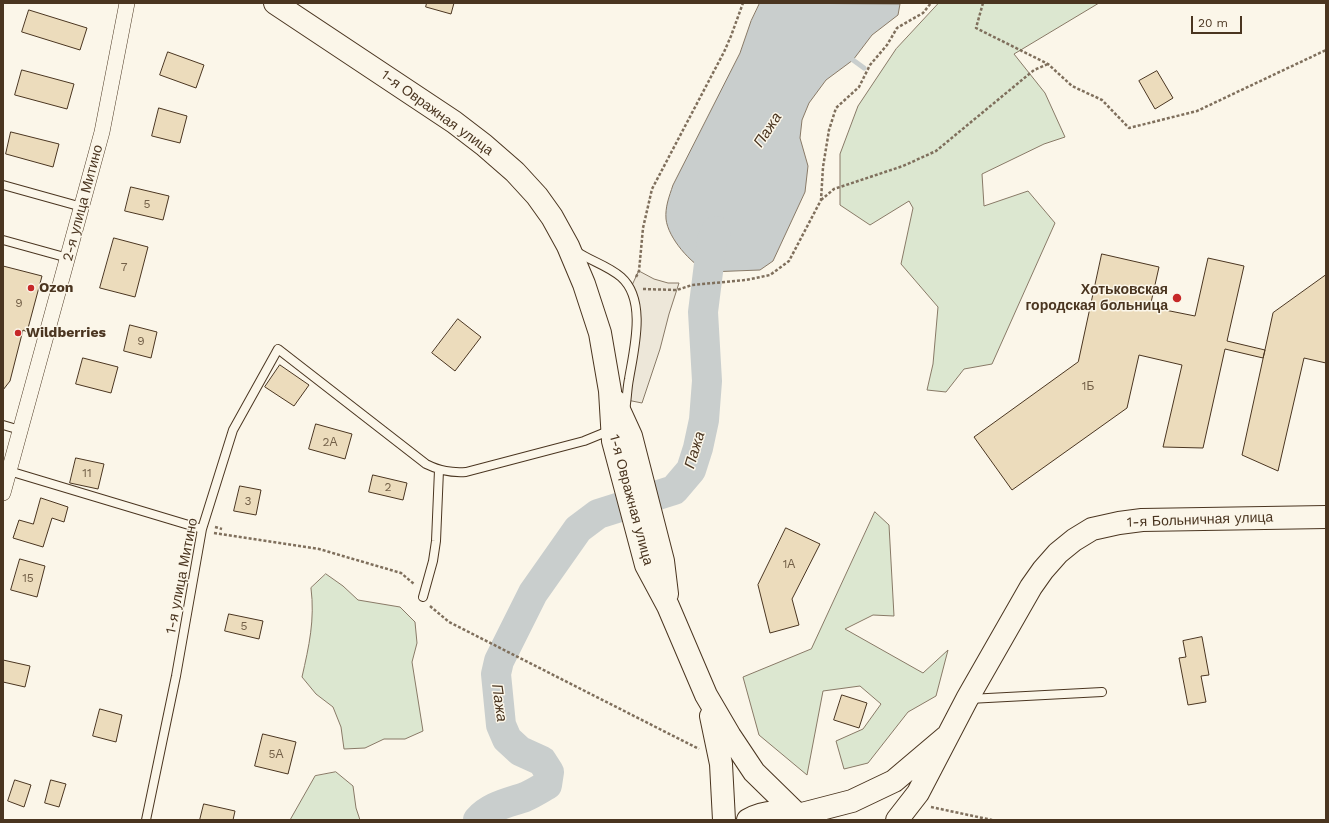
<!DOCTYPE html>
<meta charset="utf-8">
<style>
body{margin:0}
#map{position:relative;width:1329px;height:823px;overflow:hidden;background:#fbf6e9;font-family:"Work Sans",sans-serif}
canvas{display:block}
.frame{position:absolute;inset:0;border:4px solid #4a3520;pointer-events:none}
.scale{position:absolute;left:1191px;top:16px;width:51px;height:18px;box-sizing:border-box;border:2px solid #4a3520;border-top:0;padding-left:5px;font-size:12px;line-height:14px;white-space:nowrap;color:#4a3520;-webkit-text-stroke:3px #fbf6e9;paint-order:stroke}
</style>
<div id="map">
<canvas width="1329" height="823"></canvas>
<div class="frame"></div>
<div class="scale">20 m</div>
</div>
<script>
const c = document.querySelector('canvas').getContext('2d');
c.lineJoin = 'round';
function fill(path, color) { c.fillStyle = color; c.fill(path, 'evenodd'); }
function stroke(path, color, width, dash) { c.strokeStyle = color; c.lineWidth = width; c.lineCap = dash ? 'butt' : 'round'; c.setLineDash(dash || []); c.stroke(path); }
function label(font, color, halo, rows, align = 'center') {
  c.font = font + ' "Work Sans",sans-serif'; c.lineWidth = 3; c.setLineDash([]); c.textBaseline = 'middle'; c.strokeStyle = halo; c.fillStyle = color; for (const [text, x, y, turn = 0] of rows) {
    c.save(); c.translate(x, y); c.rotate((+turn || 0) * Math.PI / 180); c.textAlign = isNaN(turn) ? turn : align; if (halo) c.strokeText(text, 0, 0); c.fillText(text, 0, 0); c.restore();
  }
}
const green = new Path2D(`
 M 939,3 L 1099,3 L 1014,54 L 1045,93 L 1065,137 L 1044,144 L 982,174 L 984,206 L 1028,191 L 1055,223 L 992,364 L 964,369 L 946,392 L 927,390 L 933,364 L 938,307 L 901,264 L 913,208 L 909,201 L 870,225 L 840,205 L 840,154 L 858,106 L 896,49 Z
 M 875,512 L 889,525 L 894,616 L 873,615 L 845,629 L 923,673 L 948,650 L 936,696 L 908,712 L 868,763 L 844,769 L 836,741 L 863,729 L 881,704 L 860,686 L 823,691 L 807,775 L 759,735 L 743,677 L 811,649 Z
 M 326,574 L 343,586 L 358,600 L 400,607 L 415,622 L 417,643 L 412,662 L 423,731 L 405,739 L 384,739 L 365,748 L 344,749 L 341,727 L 333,707 L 316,694 L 302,677 C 309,646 315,620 311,588 Z
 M 336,772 L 353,786 L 356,808 L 360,820 L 290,820 L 315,776 Z`);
const parking = new Path2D(`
 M 639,271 L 654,279 L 668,283 L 679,283 L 669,314 L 660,349 L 642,403 L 627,400 L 636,338 L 631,288 Z`);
const water = new Path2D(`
 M 760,3 L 900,4 L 898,15 L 872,35 L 853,60 L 826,80 L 809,103 L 802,120 L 800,138 L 808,166 L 805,192 L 773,261 L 760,270 L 708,272 C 691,264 668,238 666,219 C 665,207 669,197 673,185 L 740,53 L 751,21 Z`);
const stream = new Path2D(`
 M 853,60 L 864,68`);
const river = new Path2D(`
 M 478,820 C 490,806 508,803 525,797 C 532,794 540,789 547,785 L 549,772 L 542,761 L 520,751 L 507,739 L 501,725 L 496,674 L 499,661 L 533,593 L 578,529 L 598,514 L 674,490 L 691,470 L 698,448 L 704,420 L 707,381 L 703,312 L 712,240 L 716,231`);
const building = new Path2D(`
 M 427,3 L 454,3 L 451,14 L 426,7 Z
 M 29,10 L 87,28 L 80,50 L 22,32 Z
 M 168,52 L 204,65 L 196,88 L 160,75 Z
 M 22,70 L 74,84 L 67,109 L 15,95 Z
 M 1157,71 L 1173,98 L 1155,109 L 1139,81 Z
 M 159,108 L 187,116 L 180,143 L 152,136 Z
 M 11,132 L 59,144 L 53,167 L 6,154 Z
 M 131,187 L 169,196 L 163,220 L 125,211 Z
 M 114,238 L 148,247 L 135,297 L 100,288 Z
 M 1102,254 L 1159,267 L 1150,307 L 1195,316 L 1208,258 L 1244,266 L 1227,341 L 1265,350 L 1263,358 L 1225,349 L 1203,448 L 1163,447 L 1182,365 L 1139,355 L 1127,408 L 1012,490 L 974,437 L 1078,362 Z
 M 3,266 L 42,276 L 27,332 L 23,330 L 10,381 L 3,390 Z
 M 1326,275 L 1326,363 L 1304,358 L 1278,471 L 1242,455 L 1273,313 Z
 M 458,319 L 481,337 L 455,371 L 432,353 Z
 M 130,325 L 157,332 L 151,358 L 124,351 Z
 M 83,358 L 118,367 L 111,393 L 76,384 Z
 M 280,365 L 309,385 L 294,406 L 265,387 Z
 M 316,424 L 352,434 L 345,459 L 309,449 Z
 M 76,458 L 104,464 L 98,489 L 70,483 Z
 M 373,475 L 407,483 L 403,500 L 369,492 Z
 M 240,486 L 261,490 L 256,515 L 234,511 Z
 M 41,498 L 68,507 L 64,522 L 52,518 L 43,547 L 13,538 L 19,520 L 33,524 Z
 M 786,528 L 820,544 L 792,599 L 799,625 L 770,633 L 758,585 Z
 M 20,559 L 45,566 L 37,597 L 11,590 Z
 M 229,614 L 263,621 L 259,639 L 225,631 Z
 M 1202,637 L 1209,675 L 1201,676 L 1206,702 L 1188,705 L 1179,658 L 1186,657 L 1183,641 Z
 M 3,660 L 30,666 L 25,687 L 3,682 Z
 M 842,695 L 867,703 L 859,728 L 834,720 Z
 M 100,709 L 122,715 L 116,742 L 93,736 Z
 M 263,734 L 296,742 L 288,774 L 255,766 Z
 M 15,780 L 31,785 L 24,807 L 8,801 Z
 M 51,780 L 66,784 L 59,807 L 45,803 Z
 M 204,804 L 235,811 L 233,820 L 200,820 Z`);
const path = new Path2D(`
 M 983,3 L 976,28 L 1048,64 L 1072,86 L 1102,100 L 1129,128 L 1197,111 L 1326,50
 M 821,200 L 834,189 L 903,166 L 936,151 L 1034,70 L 1048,64
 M 636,277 L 639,271 L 643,228 L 652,189 L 724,52 L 731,36 L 743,3
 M 643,289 L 677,290 L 692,285 L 746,280 L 770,275 L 789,261 L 821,200 L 823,167 L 829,130 L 836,108 L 859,87 L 870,65 L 887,45 L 897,28 L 923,13 L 931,3
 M 215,527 L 222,529
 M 214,533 L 319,549 L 401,573 L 414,584
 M 430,606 L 449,622 L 699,749
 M 931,807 L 992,820`);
const lane = new Path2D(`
 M 3,185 L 82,207
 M 3,240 L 68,258
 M 576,251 C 590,261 607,265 621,277 C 647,300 634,349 629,379 C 627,389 627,400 625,410
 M 3,425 L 20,430
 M 9,471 L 202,529
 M 423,597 L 433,561 L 436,541 L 439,470
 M 969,699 L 1102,692
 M 146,820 L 176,676 L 202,529 L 233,430 L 278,349 L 426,464 C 440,471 451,473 466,472 L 584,441 L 611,430`);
const street = new Path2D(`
 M 3,493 L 102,132 L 127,3`);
const secondary = new Path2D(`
 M 275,3 L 454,122 L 484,145 L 515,172 L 537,196 L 552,217 L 568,246 L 584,284 L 600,333 L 610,391 L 613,441 L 646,565 L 668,606 L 706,695 L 730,736 L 754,772 L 798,815 L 852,801 L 894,781 L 946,737
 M 615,401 L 631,436 L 663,561 L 667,594
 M 711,716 L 721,764 L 724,820
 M 748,820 C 764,811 786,809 803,818
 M 897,820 L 918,793 L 967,699 L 1031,587 L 1043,570 L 1058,553 L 1074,540 L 1092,529 L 1119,523 L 1142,520 L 1326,517`);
const markers = [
 [31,288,4,"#c62828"],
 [1177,298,5,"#c62828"],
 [18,333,4,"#c62828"]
];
const numberNames = [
 ["5",147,204],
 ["7",124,267],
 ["9",19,303],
 ["9",141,341],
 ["1Б",1088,386],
 ["2А",330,442],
 ["11",87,473],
 ["2",388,487],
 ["3",248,501],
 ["1А",789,564],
 ["15",28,578],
 ["5",244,626],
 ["5А",276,754]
];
const streetNames = [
 ["1-я Овражная улица",437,113,36],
 ["2-я улица Митино",83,203,-75],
 ["1-я Овражная улица",631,500,75],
 ["1-я Больничная улица",1200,520,-2],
 ["1-я улица Митино",182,576,-79]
];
const poiNames = [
 ["Ozon",39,288],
 ["Хотьковская",1168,290,"right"],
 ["городская больница",1168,306,"right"],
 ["Wildberries",26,333]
];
const waterNames = [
 ["Пажа",768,130,-57],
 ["Пажа",695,450,-73],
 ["Пажа",499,703,82]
];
fill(green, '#dce7d0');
stroke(green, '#887966', 1);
fill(parking, '#ede7d9');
stroke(parking, '#887966', 1);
fill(water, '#c9cecd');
stroke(water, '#887966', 1);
stroke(stream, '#c9cecd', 5);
stroke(river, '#c9cecd', 30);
fill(building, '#ecdcbc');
stroke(building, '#4a3520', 1);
stroke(lane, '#4a3520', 10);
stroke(street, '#4a3520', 16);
stroke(secondary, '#4a3520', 24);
stroke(path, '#7f6f5c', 2.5, [3, 2]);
stroke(lane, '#fbf6e9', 8);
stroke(street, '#fbf6e9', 15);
stroke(secondary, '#fbf6e9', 22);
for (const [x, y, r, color] of markers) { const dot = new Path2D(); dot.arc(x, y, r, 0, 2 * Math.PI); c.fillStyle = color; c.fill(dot); stroke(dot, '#fbf6e9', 1.5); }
label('12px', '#725f47', null, numberNames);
label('14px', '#4a3520', '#fbf6e9', streetNames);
label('bold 14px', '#4a3520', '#fbf6e9', poiNames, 'left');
label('italic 15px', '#4a3520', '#fbf6e9', waterNames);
</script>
